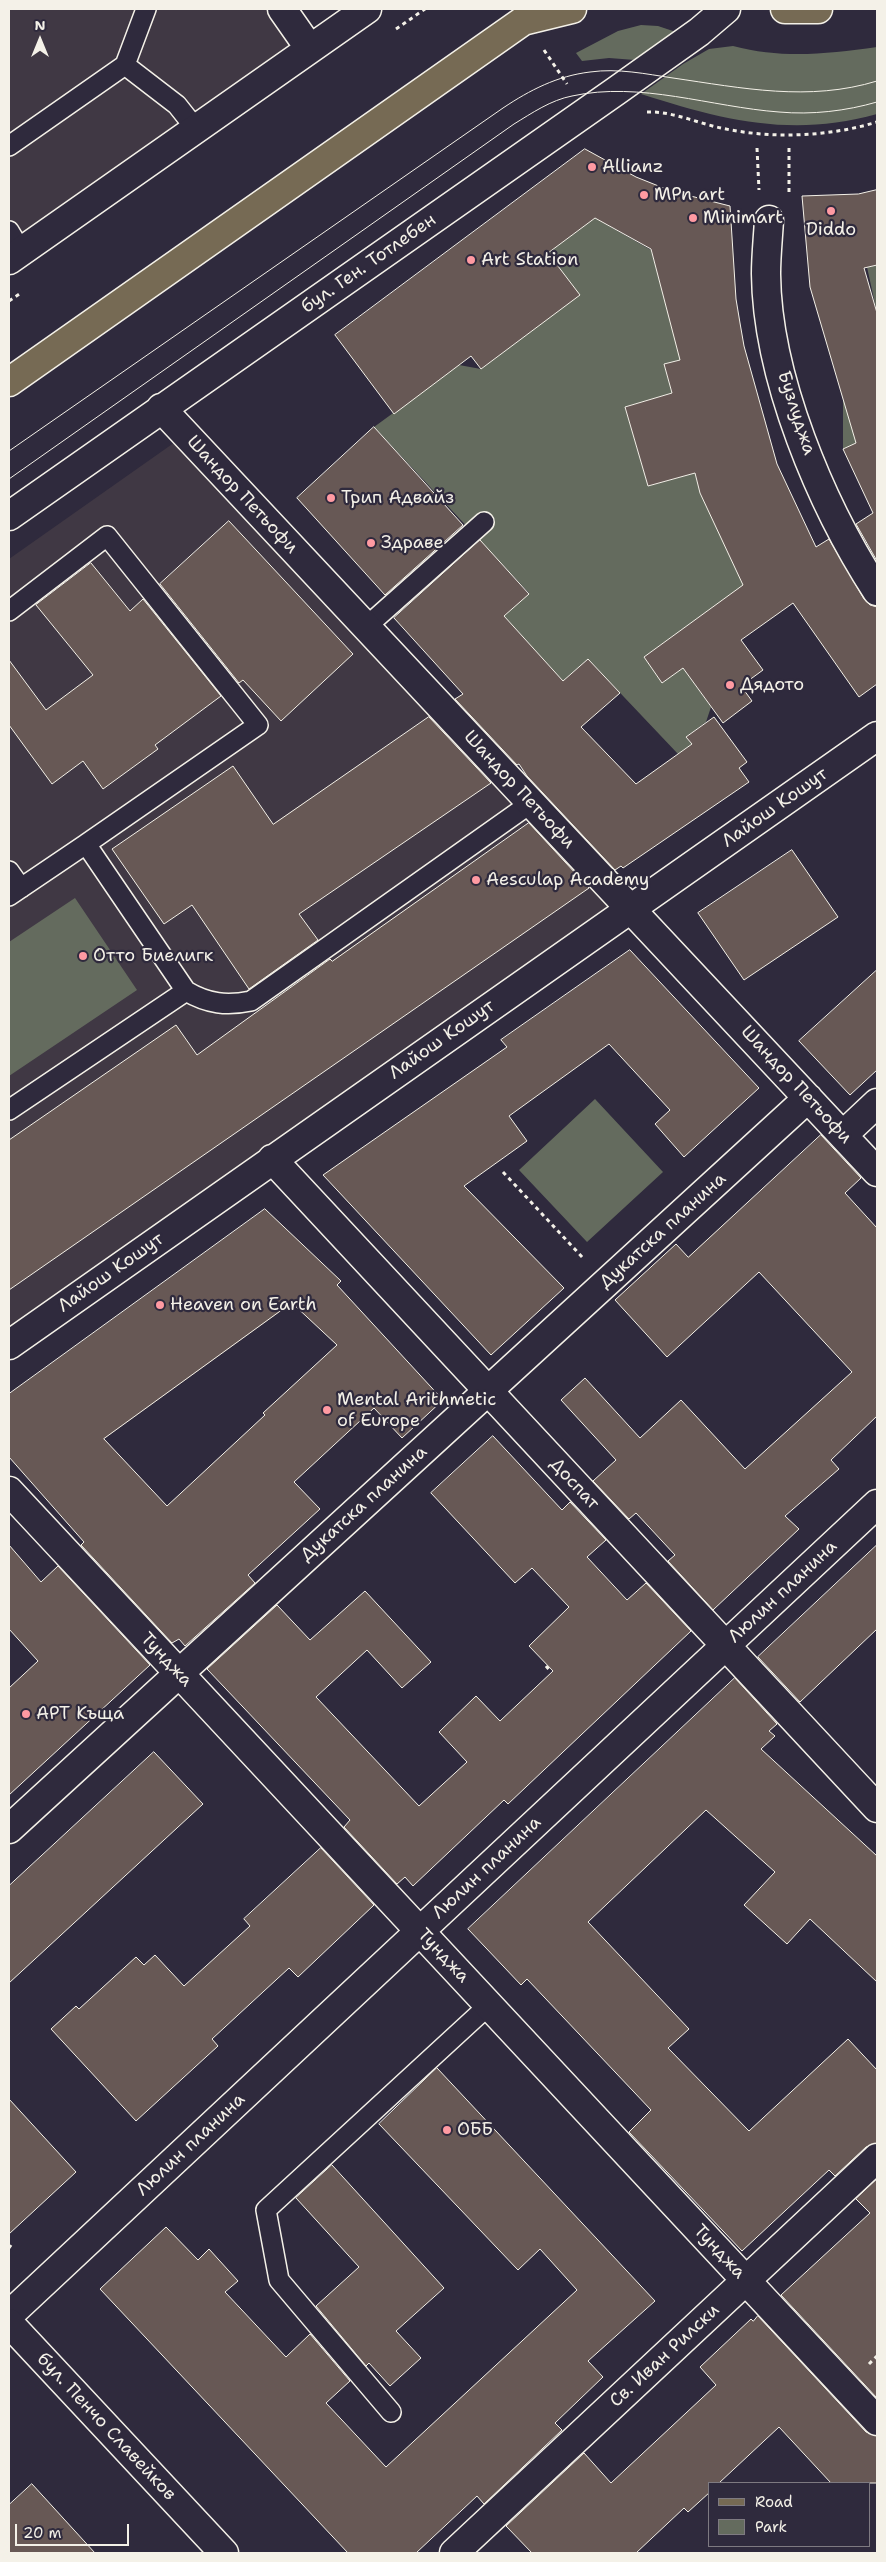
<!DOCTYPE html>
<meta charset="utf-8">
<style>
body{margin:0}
#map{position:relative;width:886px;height:2562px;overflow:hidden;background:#2f2a3d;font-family:"Shantell Sans",sans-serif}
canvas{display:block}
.frame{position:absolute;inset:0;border:10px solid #f4f1e8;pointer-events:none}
.legend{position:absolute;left:708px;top:2482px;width:162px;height:65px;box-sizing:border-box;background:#2f2a3d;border:1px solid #7e7a81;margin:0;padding:6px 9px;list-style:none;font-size:15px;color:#f4f1e8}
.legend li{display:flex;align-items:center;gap:10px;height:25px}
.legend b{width:25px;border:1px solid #7e7a81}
.north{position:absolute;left:15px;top:15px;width:50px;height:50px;-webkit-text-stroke:4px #2f2a3d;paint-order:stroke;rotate:0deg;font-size:14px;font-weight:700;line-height:20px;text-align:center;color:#f4f1e8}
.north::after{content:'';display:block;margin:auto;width:18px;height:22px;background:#f4f1e8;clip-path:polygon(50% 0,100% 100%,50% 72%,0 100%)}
.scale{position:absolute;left:15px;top:2524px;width:114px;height:22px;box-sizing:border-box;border:2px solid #f4f1e8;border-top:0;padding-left:6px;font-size:15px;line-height:18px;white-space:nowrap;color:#f4f1e8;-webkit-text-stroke:4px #2f2a3d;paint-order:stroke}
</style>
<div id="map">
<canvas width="886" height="2562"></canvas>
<div class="frame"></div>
<ul class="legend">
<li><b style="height:6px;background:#766a54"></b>Road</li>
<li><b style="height:14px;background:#646b5e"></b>Park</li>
</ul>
<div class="north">N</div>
<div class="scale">20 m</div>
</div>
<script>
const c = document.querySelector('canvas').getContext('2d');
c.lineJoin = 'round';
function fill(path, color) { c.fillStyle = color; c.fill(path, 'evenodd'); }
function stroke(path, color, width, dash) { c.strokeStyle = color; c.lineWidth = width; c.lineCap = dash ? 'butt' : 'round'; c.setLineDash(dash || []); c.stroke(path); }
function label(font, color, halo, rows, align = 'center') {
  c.font = font + ' "Shantell Sans",sans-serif'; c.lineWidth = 4.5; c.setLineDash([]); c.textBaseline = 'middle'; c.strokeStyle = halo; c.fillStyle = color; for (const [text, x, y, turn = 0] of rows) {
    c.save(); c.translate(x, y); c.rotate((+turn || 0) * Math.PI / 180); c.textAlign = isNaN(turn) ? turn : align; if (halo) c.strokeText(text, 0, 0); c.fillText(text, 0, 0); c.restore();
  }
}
const built = new Path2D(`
 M 9,9 L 280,9 L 305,44 L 9,251 Z
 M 178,440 L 635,900 L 9,1333 L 9,559 Z`);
const green = new Path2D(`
 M 641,25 L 658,26 L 676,32 L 635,60 L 609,58 L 582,61 L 576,53 L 618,31 Z
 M 733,46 C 783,59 826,54 877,47 L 877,114 C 792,138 722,120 641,94 L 683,64 L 709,49 Z
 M 595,218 L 651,250 L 667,309 L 676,308 L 684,359 L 664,364 L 672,393 L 625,407 L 648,486 L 695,473 L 700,493 L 747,583 L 644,657 L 662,683 L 683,668 L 711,707 L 706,722 L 686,737 L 692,744 L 678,754 L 588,659 L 563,681 L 504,616 L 529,593 L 374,427 L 459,365 L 481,369 L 579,295 L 548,253 Z
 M 877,265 L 877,313 L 867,267 Z
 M 877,387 L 877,433 L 843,449 L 843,397 Z
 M 75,898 L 137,990 L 9,1076 L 9,942 Z
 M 595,1099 L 663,1172 L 587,1242 L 519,1170 Z`);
const building = new Path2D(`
 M 585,149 L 636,177 L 671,191 L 730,206 L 736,299 L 740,323 L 744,346 L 777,464 L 816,547 L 829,539 L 864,599 L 870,605 L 877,607 L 877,684 L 859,697 L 793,603 L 741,640 L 763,670 L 741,686 L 752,701 L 723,723 L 683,668 L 662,683 L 644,657 L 743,585 L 700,493 L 695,473 L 648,486 L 625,407 L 672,393 L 664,364 L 680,360 L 651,249 L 595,218 L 548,253 L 580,295 L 481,369 L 471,356 L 394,414 L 335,335 Z
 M 877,190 L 877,265 L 864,268 L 877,313 L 877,561 L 856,524 L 873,513 L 843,449 L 856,443 L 810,287 L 802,196 L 858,194 Z
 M 374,427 L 463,525 L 385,595 L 297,498 Z
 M 229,521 L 353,654 L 281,721 L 243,680 L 239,683 L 160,584 Z
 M 480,540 L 529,594 L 504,616 L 563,681 L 588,659 L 620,693 L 581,727 L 636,784 L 692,744 L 686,737 L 714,717 L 747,762 L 739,768 L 749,782 L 623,868 L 621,866 L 615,870 L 527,776 L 519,764 L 517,765 L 455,699 L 463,694 L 394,618 Z
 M 91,563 L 130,611 L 143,599 L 221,696 L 155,745 L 158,749 L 103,789 L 83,761 L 52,784 L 9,725 L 9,660 L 46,710 L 93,675 L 36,605 Z
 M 429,717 L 491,783 L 299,914 L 318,940 L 249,989 L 192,905 L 164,924 L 112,849 L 233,766 L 273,824 Z
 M 529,823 L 589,888 L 9,1290 L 9,1140 L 176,1025 L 197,1055 L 330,959 L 332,961 Z
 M 792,850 L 838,917 L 744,980 L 698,913 Z
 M 630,950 L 759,1088 L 684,1157 L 655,1124 L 670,1110 L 609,1044 L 509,1116 L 527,1141 L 464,1186 L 564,1288 L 491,1355 L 323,1175 L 507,1047 L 501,1040 Z
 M 877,970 L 877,1070 L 850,1095 L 799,1041 Z
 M 821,1135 L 861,1178 L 845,1193 L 877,1228 L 877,1416 L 831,1460 L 839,1469 L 785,1516 L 799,1529 L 713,1610 L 668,1561 L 675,1555 L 636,1513 L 629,1519 L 593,1481 L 616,1460 L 561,1400 L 585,1378 L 640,1438 L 681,1400 L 745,1469 L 852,1372 L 759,1272 L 667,1357 L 615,1300 L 676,1244 L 688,1257 Z
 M 265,1209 L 341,1281 L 337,1285 L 443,1400 L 402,1438 L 374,1408 L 294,1482 L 320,1509 L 248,1575 L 255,1583 L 185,1646 L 179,1639 L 172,1643 L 81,1545 L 84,1542 L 9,1457 L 9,1394 ZM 292,1303 L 337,1345 L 263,1413 L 265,1415 L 167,1506 L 104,1439 Z
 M 493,1436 L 562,1510 L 570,1502 L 606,1540 L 587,1557 L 627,1600 L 646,1583 L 691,1631 L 508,1804 L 504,1800 L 413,1886 L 405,1877 L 397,1884 L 344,1827 L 350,1820 L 207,1669 L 277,1605 L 310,1640 L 365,1591 L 431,1662 L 402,1688 L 367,1650 L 316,1697 L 419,1806 L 467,1762 L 439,1732 L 476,1696 L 500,1721 L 553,1671 L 529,1646 L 569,1607 L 532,1568 L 515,1583 L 431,1493 Z
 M 9,1545 L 41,1582 L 58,1566 L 150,1665 L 9,1795 L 9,1688 L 38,1661 L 9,1629 Z
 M 877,1545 L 877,1629 L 800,1702 L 758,1657 Z
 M 735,1678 L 777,1724 L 769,1731 L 775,1736 L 761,1749 L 877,1856 L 877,1982 L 810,1919 L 787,1944 L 744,1905 L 775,1872 L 706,1810 L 588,1922 L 689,2029 L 668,2048 L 749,2131 L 848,2039 L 877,2070 L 877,2143 L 866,2147 L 835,2176 L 829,2170 L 742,2251 L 629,2132 L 651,2110 L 527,1979 L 521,1985 L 468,1929 Z
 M 154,1752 L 203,1804 L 9,1983 L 9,1886 Z
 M 321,1848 L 374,1905 L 298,1977 L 289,1968 L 212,2039 L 218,2046 L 136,2121 L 51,2029 L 76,2006 L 79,2009 L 136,1957 L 144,1965 L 155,1955 L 184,1986 L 250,1926 L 244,1919 Z
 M 437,2068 L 655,2301 L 588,2361 L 603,2377 L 555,2423 L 562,2430 L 484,2504 L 477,2496 L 416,2553 L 348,2553 L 100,2289 L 166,2227 L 198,2260 L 209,2249 L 238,2281 L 225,2292 L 286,2357 L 310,2334 L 350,2381 L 326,2403 L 386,2467 L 577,2290 L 540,2249 L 518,2270 L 379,2124 Z
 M 9,2099 L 76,2172 L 9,2234 Z
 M 332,2165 L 444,2288 L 396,2331 L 421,2358 L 390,2386 L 369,2363 L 366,2366 L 316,2306 L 359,2267 L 296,2198 Z
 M 877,2179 L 877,2398 L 781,2295 L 870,2213 L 856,2199 Z
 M 758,2316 L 866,2432 L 877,2436 L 877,2483 L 831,2483 L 779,2427 L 719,2483 L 710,2483 L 710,2492 L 688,2512 L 684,2508 L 636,2553 L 532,2553 L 506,2526 L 584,2453 L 611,2483 L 716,2385 L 700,2367 L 751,2319 L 753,2321 Z
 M 32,2484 L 95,2553 L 9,2553 L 9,2505 Z`);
const path = new Path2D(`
 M 396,29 L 425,9
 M 544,50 L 567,84
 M 647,112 C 672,111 697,123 721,128 C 771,139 828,137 877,122
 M 757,148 L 759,190
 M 789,148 L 789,194
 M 9,301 L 21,293
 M 503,1172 L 584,1259
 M 546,1666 L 551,1672
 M 9,2248 L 11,2245
 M 869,2364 L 877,2356`);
const service = new Path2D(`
 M 125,65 L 177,105 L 196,129
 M 9,146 L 125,65 L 146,9
 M 9,231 L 21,251
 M 9,611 L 107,536 L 258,725 L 86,844
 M 366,627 L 484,522
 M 9,871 L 21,888
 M 9,896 L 86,844 L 186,991 L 9,1110
 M 186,991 C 208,1004 227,1006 251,1001 L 531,803
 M 391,2412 L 279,2280 L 266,2210 L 489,2005`);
const minor = new Path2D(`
 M 282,9 L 310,49
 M 769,220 C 768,238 766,256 766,274 C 767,377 821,505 877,591
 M 9,260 L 367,9
 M 161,408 L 877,1172
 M 9,516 L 616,91 L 699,32 L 726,9
 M 843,1135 L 877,1103
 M 272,1159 L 877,1808
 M 9,1345 L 877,736
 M 9,1491 L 877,2421
 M 9,1829 L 808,1098
 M 9,2315 L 877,1504
 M 454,2553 L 877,2158`);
const secondary = new Path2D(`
 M 9,2323 L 224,2553`);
const primary = new Path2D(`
 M 785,9 L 818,9
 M 523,21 L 572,9
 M 9,382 L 523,21 L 533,9`);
const tram = new Path2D(`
 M 9,451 L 503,108 C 530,90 557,76 590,72 C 618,68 646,74 673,78 C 742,88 809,102 877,81
 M 9,479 L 514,124 C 532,113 551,100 572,96 C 640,81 711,107 779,112 C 812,115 846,111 877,102`);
const markers = [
 [592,167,5,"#ff9aa2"],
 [644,195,5,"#ff9aa2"],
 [831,211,5,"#ff9aa2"],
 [693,218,5,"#ff9aa2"],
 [471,260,5,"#ff9aa2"],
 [331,498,5,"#ff9aa2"],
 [371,543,5,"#ff9aa2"],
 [730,685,5,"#ff9aa2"],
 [476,880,5,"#ff9aa2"],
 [83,956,5,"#ff9aa2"],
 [160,1305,5,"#ff9aa2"],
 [327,1410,5,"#ff9aa2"],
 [26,1714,5,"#ff9aa2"],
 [447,2130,5,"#ff9aa2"]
];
const poiNames = [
 ["Allianz",602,167],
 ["MPn art",654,195],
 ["Minimart",703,218],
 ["Diddo",831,230,"center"],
 ["Art Station",481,260],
 ["Трип Адвайз",341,498],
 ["Здраве",381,543],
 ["Дядото",740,685],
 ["Aesculap Academy",486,880],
 ["Отто Биелигк",93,956],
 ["Heaven on Earth",170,1305],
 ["Mental Arithmetic",337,1400],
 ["of Europe",337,1421],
 ["АРТ Къща",36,1714],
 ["ОББ",457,2130]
];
const streetNames = [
 ["бул. Ген. Тотлебен",369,264,-35],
 ["Бузлуджа",796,413,72],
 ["Шандор Петьофи",242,495,47],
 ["Шандор Петьофи",519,790,47],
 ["Лайош Кошут",775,808,-35],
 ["Лайош Кошут",442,1040,-35],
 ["Шандор Петьофи",796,1085,47],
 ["Дукатска планина",663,1231,-42],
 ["Лайош Кошут",111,1273,-35],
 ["Доспат",574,1484,47],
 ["Дукатска планина",364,1504,-42],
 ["Люлин планина",783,1592,-43],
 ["Тунджа",166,1660,47],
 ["Люлин планина",487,1868,-43],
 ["Тунджа",443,1956,47],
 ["Люлин планина",191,2145,-43],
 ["Тунджа",719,2252,47],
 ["Св. Иван Рилски",665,2356,-43],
 ["бул. Пенчо Славейков",106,2427,47]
];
fill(built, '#403844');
fill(green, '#646b5e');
fill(building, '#675855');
stroke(building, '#f4f1e8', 1);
stroke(service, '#f4f1e8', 22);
stroke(minor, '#f4f1e8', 31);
stroke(secondary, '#f4f1e8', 31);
stroke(primary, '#f4f1e8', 31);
stroke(path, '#f4f1e8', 3, [4, 4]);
stroke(service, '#2f2a3d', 19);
stroke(minor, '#2f2a3d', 28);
stroke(secondary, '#2f2a3d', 28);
stroke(primary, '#766a54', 28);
stroke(tram, '#f4f1e8', 1);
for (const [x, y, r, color] of markers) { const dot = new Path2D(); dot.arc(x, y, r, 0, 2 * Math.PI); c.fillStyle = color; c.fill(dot); stroke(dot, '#2f2a3d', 2); }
label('18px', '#f4f1e8', '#2f2a3d', poiNames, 'left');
label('18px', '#f4f1e8', '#2f2a3d', streetNames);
</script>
